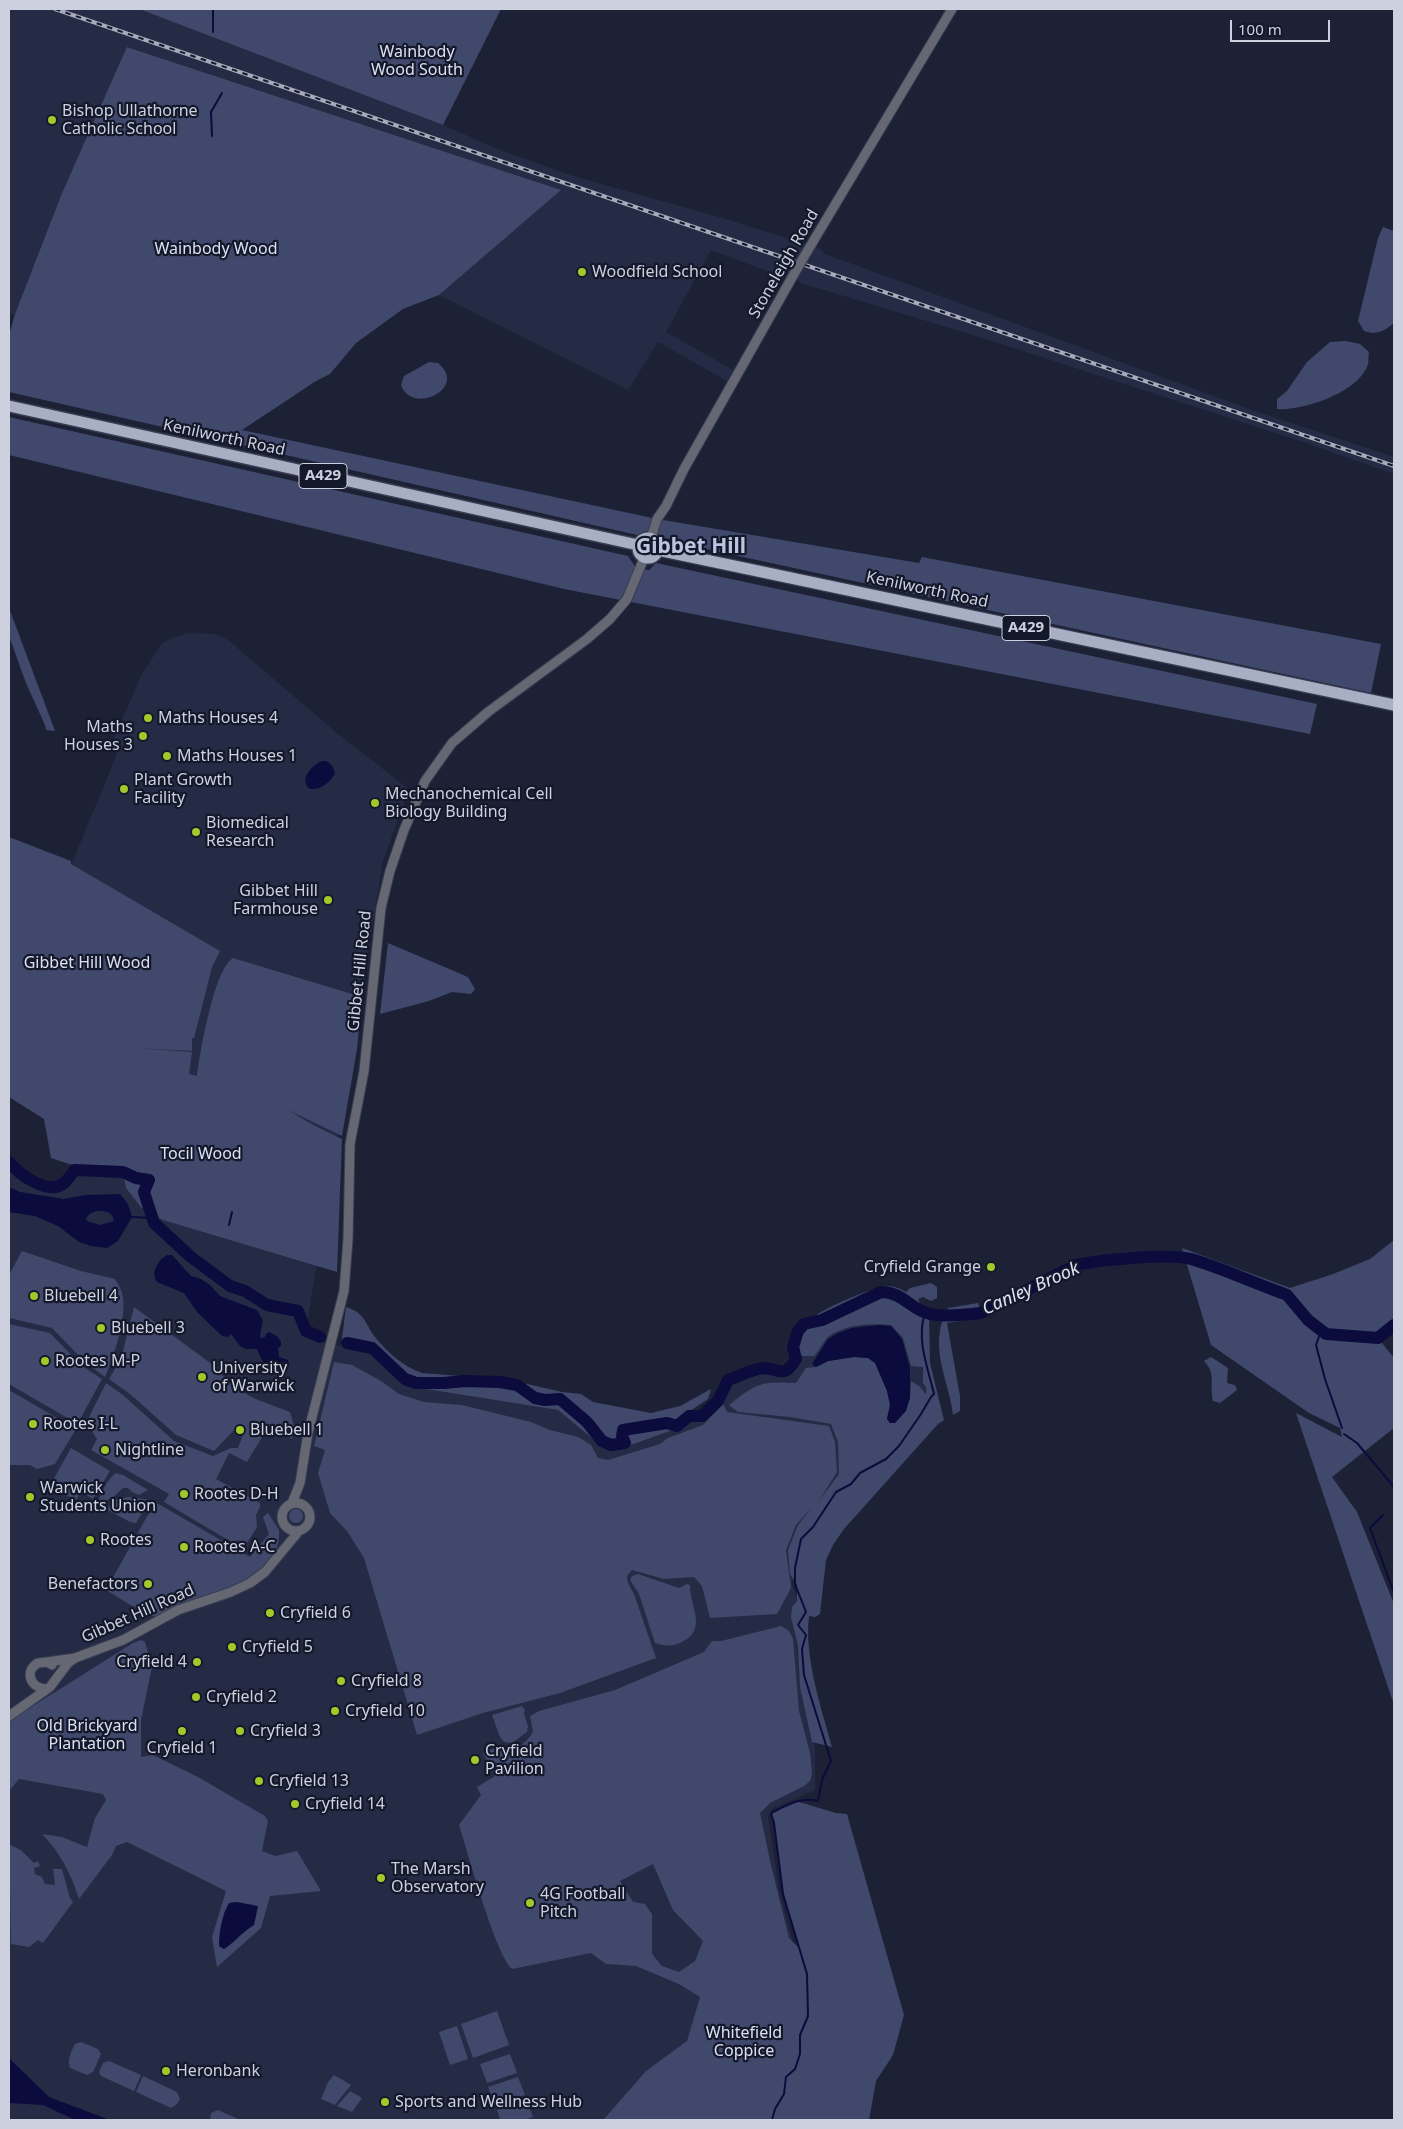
<!DOCTYPE html>
<style>
body{margin:0}
#map{position:relative;width:1403px;height:2129px;overflow:hidden;background:#1d2136;font-family:"Noto Sans",sans-serif}
canvas{display:block}
.frame{position:absolute;inset:0;border:10px solid #cdd1df;pointer-events:none}
.scale{position:absolute;left:1230px;top:20px;width:100px;height:22px;box-sizing:border-box;border:2px solid #cdd1df;border-top:0;padding-left:6px;font-size:15px;line-height:18px;white-space:nowrap;color:#cdd1df;-webkit-text-stroke:4px #14182b;paint-order:stroke}
</style>
<div id="map">
<canvas width="1403" height="2129"></canvas>
<div class="frame"></div>
<div class="scale">100 m</div>
</div>
<script>
const c = document.querySelector('canvas').getContext('2d');
c.lineJoin = 'round';
function fill(path, color) { c.fillStyle = color; c.fill(path, 'evenodd'); }
function stroke(path, color, width, dash) { c.strokeStyle = color; c.lineWidth = width; c.lineCap = dash ? 'butt' : 'round'; c.setLineDash(dash || []); c.stroke(path); }
function label(font, color, halo, rows, align = 'center') {
  c.font = font + ' "Noto Sans",sans-serif'; c.lineWidth = 4.5; c.setLineDash([]); c.textBaseline = 'middle'; c.strokeStyle = halo; c.fillStyle = color; for (const [text, x, y, turn = 0] of rows) {
    c.save(); c.translate(x, y); c.rotate((+turn || 0) * Math.PI / 180); c.textAlign = isNaN(turn) ? turn : align; if (halo) c.strokeText(text, 0, 0); c.fillText(text, 0, 0); c.restore();
  }
}
const built = new Path2D(`
 M 9,9 L 139,9 L 443,125 L 500,150 L 573,176 L 726,219 L 821,249 L 825,254 L 1255,411 L 1394,457 L 1394,474 L 1303,442 L 989,340 L 801,283 L 790,273 L 780,276 L 711,250 L 666,332 L 733,370 L 727,381 L 658,342 L 628,390 L 439,295 L 560,190 L 128,47 L 62,193 L 15,314 L 9,314 Z
 M 188,633 L 215,634 L 228,640 L 337,733 L 407,788 L 405,801 L 383,861 L 306,1330 L 318,1341 L 366,1351 L 407,1386 L 558,1410 L 599,1444 L 678,1428 L 690,1420 L 703,1417 L 720,1403 L 731,1384 L 758,1373 L 781,1375 L 792,1371 L 799,1361 L 797,1347 L 802,1332 L 882,1297 L 916,1347 L 922,1367 L 926,1386 L 924,1402 L 793,1558 L 792,1584 L 799,1604 L 800,1656 L 815,1749 L 815,1790 L 772,1809 L 768,1817 L 779,1891 L 801,1971 L 700,1997 L 688,2041 L 646,2071 L 603,2120 L 9,2120 L 9,1169 L 21,1179 L 49,1192 L 70,1185 L 76,1173 L 72,863 L 117,754 L 109,749 L 142,674 L 162,643 L 172,638 Z`);
const green = new Path2D(`
 M 139,9 L 501,9 L 443,125 Z
 M 127,47 L 561,190 L 439,295 L 403,309 L 356,343 L 330,374 L 316,381 L 242,430 L 657,519 L 919,563 L 922,557 L 1381,644 L 1371,693 L 683,544 L 673,539 L 637,535 L 9,392 L 9,335 L 15,314 L 62,193 Z
 M 1383,227 L 1394,231 L 1394,323 C 1383,332 1377,335 1364,331 L 1358,321 L 1378,238 Z
 M 1346,341 L 1360,344 L 1369,352 C 1368,355 1369,360 1368,364 C 1360,392 1303,411 1277,409 L 1277,399 L 1287,391 L 1307,362 L 1330,342 Z
 M 429,362 L 438,363 C 469,388 412,416 401,385 L 404,376 Z
 M 9,417 L 628,556 L 636,568 L 649,570 L 656,563 L 1317,704 L 1310,734 L 564,589 L 9,455 Z
 M 9,608 L 55,731 L 46,730 L 45,725 L 26,683 L 9,636 Z
 M 9,837 L 71,861 L 71,864 L 220,951 L 212,967 L 194,1038 L 192,1038 L 192,1051 L 138,1048 L 192,1052 L 189,1074 L 197,1076 C 200,1053 214,969 233,958 L 362,997 L 357,1049 L 342,1136 L 288,1110 L 315,1126 L 342,1139 L 337,1272 L 163,1220 L 141,1207 L 126,1188 L 122,1169 L 69,1164 L 51,1158 L 44,1119 L 9,1097 Z
 M 388,943 L 468,977 L 475,989 L 471,994 L 452,992 L 429,1001 L 380,1014 Z
 M 1394,1240 L 1394,1325 L 1378,1338 L 1394,1358 L 1394,1428 L 1332,1477 L 1357,1512 L 1394,1604 L 1394,1705 L 1296,1413 L 1342,1437 L 1340,1428 L 1309,1413 L 1211,1345 L 1182,1248 L 1290,1288 L 1333,1274 L 1370,1259 Z
 M 22,1251 L 81,1271 L 115,1279 C 117,1283 121,1288 122,1293 C 128,1317 114,1355 105,1377 L 85,1362 L 52,1328 L 9,1318 L 9,1275 Z
 M 931,1283 L 937,1287 L 937,1298 L 931,1301 L 923,1297 L 918,1299 L 922,1308 L 931,1310 L 929,1316 L 930,1363 L 944,1420 L 938,1424 L 844,1529 L 833,1545 L 826,1560 L 820,1614 L 815,1617 L 809,1616 C 804,1657 821,1707 832,1747 L 812,1742 L 800,1687 L 798,1645 L 791,1617 L 792,1607 L 797,1601 L 797,1585 L 790,1574 L 788,1550 L 798,1525 L 812,1507 L 796,1525 L 786,1550 L 791,1588 L 777,1614 L 710,1618 L 702,1586 L 694,1577 L 664,1579 L 632,1570 L 627,1576 L 628,1583 L 634,1594 L 656,1658 L 560,1693 L 483,1713 L 417,1735 L 364,1558 L 347,1531 L 330,1513 L 318,1473 L 325,1450 L 314,1446 L 334,1362 L 352,1365 L 381,1381 L 399,1394 L 424,1402 L 462,1405 L 531,1422 L 550,1430 L 578,1437 L 591,1445 L 598,1458 L 608,1460 L 660,1444 L 668,1438 L 703,1425 L 723,1404 L 727,1412 L 829,1426 L 835,1442 L 837,1472 L 819,1501 L 839,1474 L 838,1442 L 831,1424 L 790,1417 L 738,1412 L 729,1405 C 756,1383 761,1381 796,1383 L 806,1368 L 816,1367 L 828,1361 L 854,1357 L 868,1358 L 875,1363 L 880,1371 L 887,1390 L 890,1405 L 887,1419 L 890,1423 L 895,1423 L 910,1398 L 911,1381 L 919,1386 L 926,1394 L 926,1387 L 923,1383 L 923,1367 L 911,1366 L 903,1338 L 891,1325 C 872,1323 844,1324 828,1337 C 823,1342 819,1351 814,1356 L 801,1356 L 797,1347 C 800,1337 804,1329 811,1320 C 819,1309 874,1287 888,1286 C 894,1286 901,1289 906,1292 L 910,1288 Z
 M 978,1303 L 981,1313 L 973,1319 L 947,1323 L 960,1396 L 960,1411 L 953,1415 C 950,1387 935,1360 940,1330 C 941,1323 945,1315 948,1308 Z
 M 134,1307 L 209,1362 L 231,1384 L 253,1398 L 290,1412 L 295,1429 L 292,1439 L 273,1431 L 265,1432 L 247,1462 L 229,1453 L 216,1479 L 260,1503 L 260,1507 L 256,1515 L 257,1527 L 247,1543 L 237,1540 L 233,1543 L 164,1502 L 169,1494 L 91,1450 L 97,1439 L 93,1433 L 89,1417 L 106,1383 L 123,1395 L 174,1441 L 213,1456 L 231,1448 L 238,1448 L 244,1432 L 235,1429 L 214,1451 L 176,1435 L 130,1394 L 109,1379 L 121,1359 Z
 M 346,1307 C 365,1313 364,1322 375,1337 C 387,1352 404,1367 422,1373 L 510,1380 L 562,1392 L 581,1394 L 593,1402 L 651,1413 L 680,1406 L 711,1389 L 708,1399 L 680,1418 L 678,1428 L 628,1446 L 612,1449 L 599,1444 L 558,1410 L 407,1386 L 366,1351 L 341,1346 Z
 M 9,1324 L 50,1333 L 82,1366 L 102,1379 L 78,1423 L 76,1423 L 9,1384 Z
 M 1211,1357 L 1228,1368 L 1227,1383 L 1235,1385 L 1237,1390 L 1220,1403 L 1213,1401 C 1209,1384 1217,1375 1204,1361 Z
 M 9,1390 L 76,1429 L 55,1464 L 37,1469 L 30,1465 L 9,1465 Z
 M 71,1448 L 110,1471 L 93,1499 L 81,1492 L 76,1500 L 56,1490 L 53,1480 Z
 M 116,1473 L 123,1475 L 148,1490 L 139,1495 L 132,1492 L 128,1488 L 123,1488 L 112,1498 L 99,1503 C 99,1494 109,1478 116,1473 Z
 M 129,1497 L 150,1500 L 136,1523 L 130,1522 L 106,1509 L 117,1499 Z
 M 155,1502 L 250,1557 L 269,1534 L 263,1517 L 268,1513 L 279,1530 C 282,1579 219,1591 183,1604 C 174,1607 165,1613 155,1617 L 137,1609 L 106,1590 Z
 M289 1516a7 7 0 1 1 14 0a7 7 0 1 1-14 0Z
 M 638,1574 L 679,1588 L 687,1584 L 690,1585 C 690,1608 708,1629 682,1642 C 672,1647 665,1646 655,1643 L 639,1594 L 630,1580 L 632,1576 Z
 M 781,1626 L 789,1631 L 793,1639 L 799,1711 L 810,1753 L 812,1774 L 810,1781 L 804,1786 L 770,1803 L 760,1813 L 771,1865 L 789,1938 L 799,1948 L 783,1894 L 774,1823 L 771,1813 L 796,1801 L 836,1813 L 847,1814 L 904,2015 L 893,2055 L 876,2081 L 869,2120 L 603,2120 L 646,2071 L 687,2041 L 700,1997 L 679,1984 L 636,1966 L 606,1964 L 591,1953 L 512,1969 C 496,1956 467,1850 459,1825 L 481,1795 L 477,1787 L 495,1776 L 483,1753 L 500,1746 L 506,1750 C 518,1749 527,1742 533,1732 L 530,1716 L 539,1711 L 615,1690 L 704,1652 L 712,1641 L 721,1641 ZM 653,1864 L 673,1910 L 703,1941 L 695,1961 L 679,1972 L 662,1966 L 652,1954 L 652,1914 L 645,1904 L 633,1902 L 620,1881 Z
 M 141,1640 L 145,1642 L 152,1667 L 141,1720 L 141,1757 L 153,1755 L 198,1777 L 265,1816 L 268,1821 L 262,1851 L 275,1856 L 297,1851 L 321,1891 L 270,1896 L 261,1928 L 217,1967 L 212,1937 L 226,1891 L 127,1842 L 116,1846 L 112,1855 L 79,1899 C 71,1874 60,1852 42,1834 L 62,1837 L 87,1847 L 95,1818 L 106,1800 L 103,1794 L 19,1779 L 9,1791 L 9,1721 L 133,1643 ZM 225,1910 L 254,1925 C 242,1932 235,1942 224,1949 L 219,1946 Z
 M 522,1706 L 525,1710 L 524,1714 L 528,1726 L 527,1732 L 512,1743 L 504,1742 L 500,1737 L 492,1715 Z
 M 9,1844 L 22,1851 L 34,1863 L 38,1861 L 40,1866 L 34,1868 L 35,1874 L 42,1877 L 45,1884 L 55,1885 L 53,1869 L 62,1869 L 70,1898 L 73,1902 L 43,1943 L 38,1940 L 29,1947 L 11,1944 Z
 M 497,2011 L 509,2045 L 473,2058 L 461,2024 Z
 M 457,2026 L 468,2059 L 450,2065 L 439,2032 Z
 M 81,2042 L 98,2049 L 101,2054 L 93,2072 L 87,2075 L 70,2068 C 67,2059 71,2052 75,2044 Z
 M 510,2054 L 517,2073 L 487,2083 L 480,2064 Z
 M 109,2061 L 141,2075 L 134,2091 L 101,2076 L 99,2072 L 103,2063 Z
 M 334,2075 L 351,2085 L 335,2105 L 321,2099 L 328,2082 Z
 M 143,2076 L 177,2092 L 180,2099 L 177,2104 L 171,2108 L 136,2092 Z
 M 518,2077 L 525,2095 L 495,2105 L 488,2087 Z
 M 350,2091 L 362,2098 L 352,2112 L 337,2106 Z
 M 526,2099 L 533,2117 L 523,2120 L 500,2120 L 497,2110 Z
 M 218,2110 L 240,2120 L 210,2120 L 211,2113 Z`);
const water = new Path2D(`
 M 322,761 C 330,760 334,767 335,774 C 329,783 321,790 310,789 C 298,780 312,765 322,761 Z
 M 9,1187 L 20,1192 L 64,1199 L 85,1195 L 120,1194 L 128,1204 L 132,1217 L 118,1241 L 107,1248 L 91,1246 L 79,1242 L 58,1226 L 35,1216 L 9,1212 ZM 97,1211 C 106,1211 112,1211 114,1221 L 100,1225 L 87,1221 L 86,1218 L 91,1213 Z
 M 167,1255 L 172,1255 L 191,1276 L 201,1279 L 210,1285 L 220,1296 L 257,1310 L 263,1321 L 260,1334 L 261,1338 L 265,1337 L 266,1334 L 269,1332 L 278,1337 L 281,1342 L 281,1346 L 278,1348 L 279,1357 L 288,1360 L 288,1363 L 282,1362 L 280,1364 L 280,1369 C 267,1374 261,1358 257,1349 L 246,1349 L 240,1346 L 231,1334 L 228,1337 L 222,1336 L 197,1312 L 184,1293 L 157,1282 C 150,1273 158,1260 167,1255 Z
 M 879,1325 L 891,1326 L 902,1339 L 910,1368 L 910,1398 L 906,1411 L 895,1423 L 890,1423 L 887,1419 L 890,1405 L 887,1391 L 875,1363 L 868,1358 L 854,1357 L 828,1361 L 816,1367 L 812,1364 L 828,1339 L 838,1333 L 852,1328 Z
 M 237,1902 L 258,1906 L 254,1925 C 242,1932 235,1942 224,1949 L 219,1946 C 219,1932 222,1915 229,1903 Z
 M 9,2058 L 49,2097 L 110,2120 L 75,2120 L 43,2105 L 9,2103 Z`);
const stream = new Path2D(`
 M 213,9 L 213,32
 M 212,136 L 211,112 L 222,93
 M 132,1217 L 152,1218
 M 229,1225 L 232,1212
 M 1321,1331 L 1316,1345 L 1325,1379 L 1342,1428
 M 1344,1434 L 1357,1443 L 1394,1487
 M 1383,1515 L 1370,1528 L 1394,1593
 M 772,2120 L 775,2109 L 784,2094 L 786,2077 L 795,2069 L 800,2054 L 800,2035 L 808,2016 L 807,1974 L 783,1894 L 774,1823 L 771,1813 C 786,1806 801,1796 818,1801 L 822,1780 L 831,1761 L 804,1675 L 802,1649 L 806,1635 L 798,1625 L 806,1612 L 795,1584 L 795,1568 L 801,1539 L 813,1527 L 836,1492 L 851,1484 L 860,1473 L 886,1459 L 899,1446 L 921,1414 L 931,1397 L 934,1394 C 928,1368 917,1342 924,1316 L 929,1314`);
const river = new Path2D(`
 M 9,1162 C 20,1175 48,1196 64,1183 C 68,1180 71,1174 75,1170 L 123,1172 L 136,1178 L 149,1180 L 144,1192 L 154,1223 L 191,1257 L 230,1286 L 245,1291 L 267,1305 L 298,1311 L 306,1331 L 320,1337
 M 347,1343 L 372,1348 L 405,1379 L 416,1383 L 444,1383 L 464,1381 L 500,1382 L 517,1385 L 535,1398 L 545,1400 L 560,1399 L 587,1422 L 602,1441 L 611,1445 L 625,1443 L 622,1436 L 623,1430 L 667,1423 L 677,1426 L 689,1416 L 702,1416 L 718,1401 L 728,1380 C 738,1377 748,1371 758,1369 C 777,1364 782,1383 796,1359 L 793,1347 L 798,1331 L 804,1324 L 822,1320 L 881,1292 C 903,1292 911,1310 930,1314 C 945,1317 965,1315 981,1313 L 1076,1265 C 1100,1260 1168,1253 1191,1259 C 1222,1268 1251,1282 1282,1293 L 1287,1295 L 1308,1320 L 1326,1334 L 1378,1338 L 1394,1325`);
const minor = new Path2D(`
 M 808,250 L 952,9
 M 651,538 L 657,519 L 666,506 L 684,469 L 794,274
 M282 1517a14 14 0 1 1 28 0a14 14 0 1 1-28 0Z
 M 292,1503 L 300,1483 L 308,1433 L 344,1291 L 348,1239 L 350,1144 L 364,1071 L 381,908 L 390,871 L 404,830 L 425,781 L 452,743 L 488,712 L 587,639 L 610,619 L 627,599 L 644,558
 M 47,1662 L 75,1658 L 123,1640 L 178,1610 L 231,1592 L 250,1583 L 265,1572 L 299,1531
 M 46,1689 C 30,1688 24,1671 38,1663 L 47,1662 L 52,1665
 M 9,1716 L 50,1687 L 68,1663 L 75,1658`);
const major = new Path2D(`
 M 9,406 L 638,545
 M638 548a10 10 0 1 1 20 0a10 10 0 1 1-20 0Z
 M 658,550 L 1394,705`);
const rail = new Path2D(`
 M 55,9 L 1394,466`);
const minorBridge = new Path2D(`
 M 794,274 L 808,250`);
const markers = [
 [52,120,5,"#a1c92a"],
 [582,272,5,"#a1c92a"],
 [148,718,5,"#a1c92a"],
 [143,736,5,"#a1c92a"],
 [167,756,5,"#a1c92a"],
 [124,789,5,"#a1c92a"],
 [375,803,5,"#a1c92a"],
 [196,832,5,"#a1c92a"],
 [328,900,5,"#a1c92a"],
 [991,1267,5,"#a1c92a"],
 [34,1296,5,"#a1c92a"],
 [101,1328,5,"#a1c92a"],
 [45,1361,5,"#a1c92a"],
 [202,1377,5,"#a1c92a"],
 [33,1424,5,"#a1c92a"],
 [240,1430,5,"#a1c92a"],
 [105,1450,5,"#a1c92a"],
 [184,1494,5,"#a1c92a"],
 [30,1497,5,"#a1c92a"],
 [90,1540,5,"#a1c92a"],
 [184,1547,5,"#a1c92a"],
 [148,1584,5,"#a1c92a"],
 [270,1613,5,"#a1c92a"],
 [232,1647,5,"#a1c92a"],
 [197,1662,5,"#a1c92a"],
 [341,1681,5,"#a1c92a"],
 [196,1697,5,"#a1c92a"],
 [335,1711,5,"#a1c92a"],
 [182,1731,5,"#a1c92a"],
 [240,1731,5,"#a1c92a"],
 [475,1760,5,"#a1c92a"],
 [259,1781,5,"#a1c92a"],
 [295,1804,5,"#a1c92a"],
 [381,1878,5,"#a1c92a"],
 [530,1903,5,"#a1c92a"],
 [166,2071,5,"#a1c92a"],
 [385,2102,5,"#a1c92a"]
];
const shields = [
 [323,476,48],
 [1026,628,48]
];
const shieldNames = [
 ["A429",323,476],
 ["A429",1026,628]
];
const parkNames = [
 ["Wainbody",417,52],
 ["Wood South",417,70],
 ["Wainbody Wood",216,249],
 ["Gibbet Hill Wood",87,963],
 ["Tocil Wood",201,1154],
 ["Old Brickyard",87,1726],
 ["Plantation",87,1744],
 ["Whitefield",744,2033],
 ["Coppice",744,2051]
];
const poiNames = [
 ["Bishop Ullathorne",62,111],
 ["Catholic School",62,129],
 ["Woodfield School",592,272],
 ["Maths Houses 4",158,718],
 ["Maths",133,727,"right"],
 ["Houses 3",133,745,"right"],
 ["Maths Houses 1",177,756],
 ["Plant Growth",134,780],
 ["Facility",134,798],
 ["Mechanochemical Cell",385,794],
 ["Biology Building",385,812],
 ["Biomedical",206,823],
 ["Research",206,841],
 ["Gibbet Hill",318,891,"right"],
 ["Farmhouse",318,909,"right"],
 ["Cryfield Grange",981,1267,"right"],
 ["Bluebell 4",44,1296],
 ["Bluebell 3",111,1328],
 ["Rootes M-P",55,1361],
 ["University",212,1368],
 ["of Warwick",212,1386],
 ["Rootes I-L",43,1424],
 ["Bluebell 1",250,1430],
 ["Nightline",115,1450],
 ["Warwick",40,1488],
 ["Students Union",40,1506],
 ["Rootes D-H",194,1494],
 ["Rootes",100,1540],
 ["Rootes A-C",194,1547],
 ["Benefactors",138,1584,"right"],
 ["Cryfield 6",280,1613],
 ["Cryfield 5",242,1647],
 ["Cryfield 4",187,1662,"right"],
 ["Cryfield 8",351,1681],
 ["Cryfield 2",206,1697],
 ["Cryfield 10",345,1711],
 ["Cryfield 3",250,1731],
 ["Cryfield 1",182,1748,"center"],
 ["Cryfield",485,1751],
 ["Pavilion",485,1769],
 ["Cryfield 13",269,1781],
 ["Cryfield 14",305,1804],
 ["The Marsh",391,1869],
 ["Observatory",391,1887],
 ["4G Football",540,1894],
 ["Pitch",540,1912],
 ["Heronbank",176,2071],
 ["Sports and Wellness Hub",395,2102]
];
const streetNames = [
 ["Stoneleigh Road",784,264,-60],
 ["Kenilworth Road",224,438,12],
 ["Kenilworth Road",927,590,12],
 ["Gibbet Hill Road",360,971,-84],
 ["Gibbet Hill Road",138,1614,-24]
];
const waterNames = [
 ["Canley Brook",1031,1289,-24]
];
const districtNames = [
 ["Gibbet Hill",691,547]
];
fill(built, '#252b45');
fill(green, '#40486b');
fill(water, '#0b0b3d');
stroke(stream, '#0b0b3d', 2);
stroke(river, '#0b0b3d', 12);
stroke(minor, '#393d51', 11);
stroke(major, '#393d51', 14);
stroke(minor, '#656873', 9);
stroke(major, '#a8afc5', 11);
stroke(rail, '#a6aaba', 4);
stroke(rail, '#14182b', 2, [5.5]);
stroke(minorBridge, '#393d51', 11, []);
stroke(minorBridge, '#656873', 9);
for (const [x, y, r, color] of markers) { const dot = new Path2D(); dot.arc(x, y, r, 0, 2 * Math.PI); c.fillStyle = color; c.fill(dot); stroke(dot, '#14182b', 2); }
for (const [x, y, w] of shields) { const box = new Path2D(); box.roundRect(x - w / 2, y - 12.5, w, 25, 4); c.fillStyle = '#14182b'; c.fill(box); stroke(box, '#cdd1df', 1); }
label('bold 15px', '#cdd1df', null, shieldNames);
label('16px', '#dbe0f2', '#14182b', parkNames);
label('16px', '#cdd1df', '#14182b', poiNames, 'left');
label('16px', '#cdd1df', '#14182b', streetNames);
label('italic 18px', '#dee2f4', '#14182b', waterNames);
label('bold 21px', '#bdc4e0', '#14182b', districtNames);
</script>
